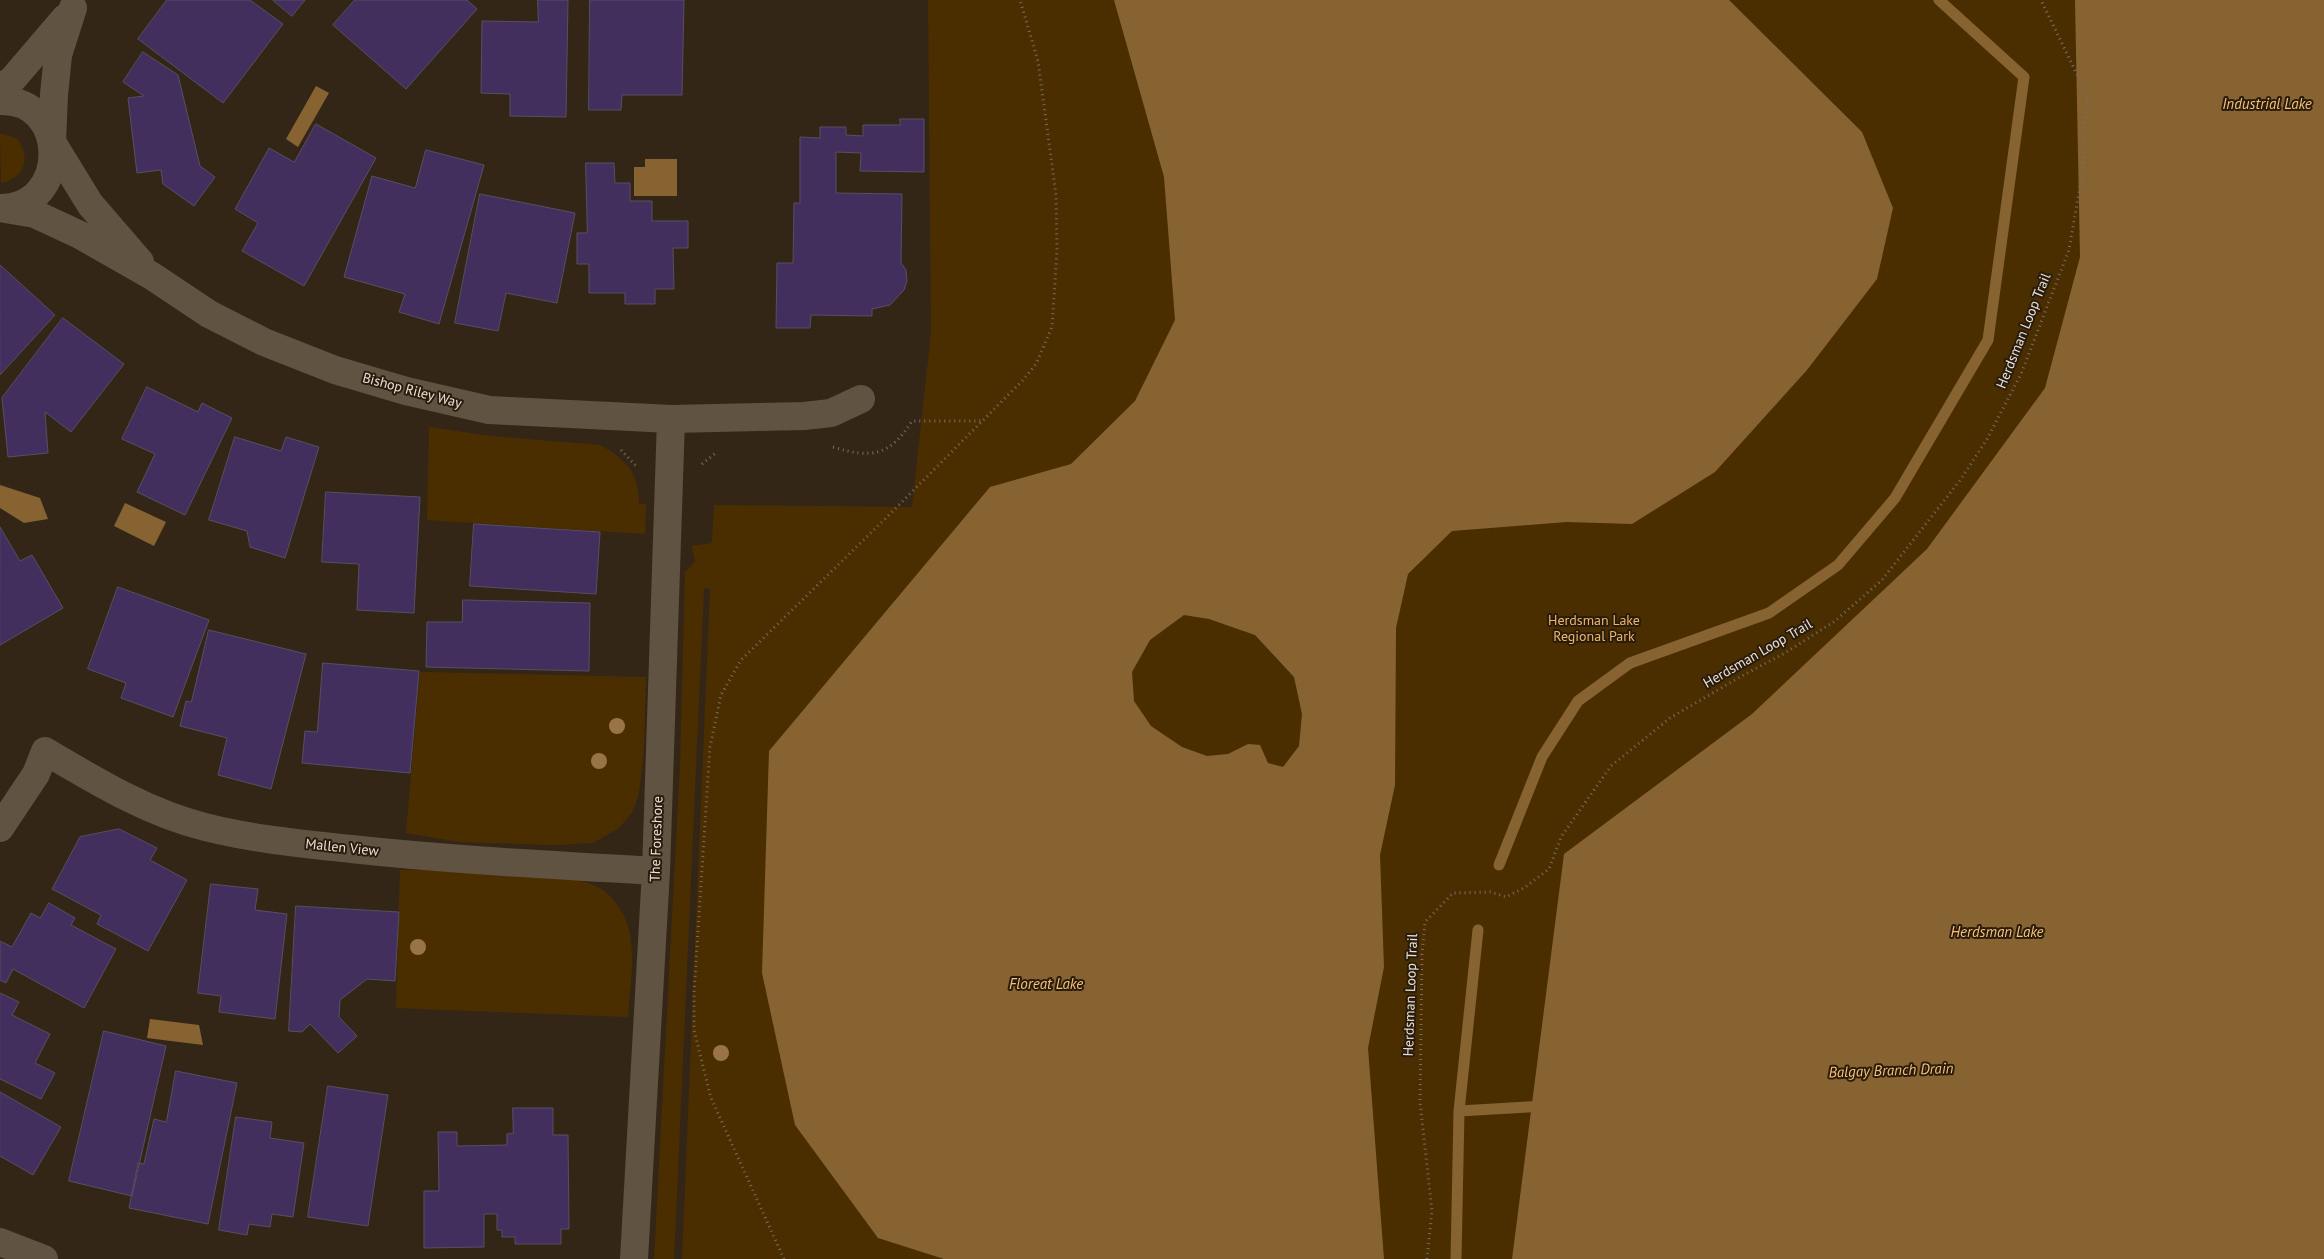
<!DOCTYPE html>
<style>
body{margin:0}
canvas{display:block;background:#332616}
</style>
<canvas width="2324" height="1259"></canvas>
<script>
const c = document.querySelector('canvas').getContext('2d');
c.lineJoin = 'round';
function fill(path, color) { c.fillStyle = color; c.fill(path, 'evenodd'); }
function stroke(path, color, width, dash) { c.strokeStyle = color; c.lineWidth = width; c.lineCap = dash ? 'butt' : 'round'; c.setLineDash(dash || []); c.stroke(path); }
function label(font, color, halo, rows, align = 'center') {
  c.font = font + ' "PT Sans",sans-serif'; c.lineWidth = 4; c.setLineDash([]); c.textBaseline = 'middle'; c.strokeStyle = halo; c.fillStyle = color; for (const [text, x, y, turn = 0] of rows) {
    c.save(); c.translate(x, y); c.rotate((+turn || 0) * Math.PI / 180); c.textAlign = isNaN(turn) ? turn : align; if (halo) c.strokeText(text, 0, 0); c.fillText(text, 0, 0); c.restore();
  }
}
const green = new Path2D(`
 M 928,0 L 2324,0 L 2324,1259 L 682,1259 L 710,589 L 704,588 L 674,1259 L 654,1259 L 680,767 L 685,572 L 695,562 L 692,546 L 712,543 L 714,505 L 912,507 L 931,333 Z
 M 0,133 L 17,139 C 32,158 24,178 1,183 Z
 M 429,427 L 490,436 L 600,445 C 626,459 639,473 639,504 L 646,504 L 645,534 L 427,520 Z
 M 420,672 L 646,677 L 644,748 L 639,793 L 633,811 L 619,828 L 593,843 L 556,845 L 459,842 L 406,833 Z
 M 400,870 C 451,871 559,865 601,889 C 613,896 624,913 628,926 C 636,955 630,987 628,1017 L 396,1008 Z`);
const water = new Path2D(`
 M 1114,0 L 1729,0 L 1862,132 L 1893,208 L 1877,279 L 1807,370 L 1715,472 L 1632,524 L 1567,522 L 1452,531 L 1408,574 L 1396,628 L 1395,785 L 1380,855 L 1384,967 L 1368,1048 L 1384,1259 L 944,1259 L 878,1238 L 795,1125 L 762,973 L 769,751 L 990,487 L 1071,464 L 1135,401 L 1175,320 L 1164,177 ZM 1184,615 L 1209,619 L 1255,635 L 1294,677 L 1302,714 L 1299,746 L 1283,767 L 1268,763 L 1260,745 L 1248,744 L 1228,754 L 1207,756 L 1182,747 L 1151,726 L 1134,701 L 1132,672 L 1150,640 Z
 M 2075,0 L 2324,0 L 2324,1259 L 1512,1259 L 1564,854 L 1752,714 L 1927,549 L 2045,388 L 2080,257 Z
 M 316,86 L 329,93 L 298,147 L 286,139 Z
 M 645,159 L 677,159 L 677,196 L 634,196 L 634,167 L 645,167 Z
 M 0,485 L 40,498 L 48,519 L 24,523 L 0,508 Z
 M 125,503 L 166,522 L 154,546 L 114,526 Z
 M 150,1019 L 199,1025 L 203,1045 L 147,1038 Z`);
const stream = new Path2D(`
 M 1499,865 L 1542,757 L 1578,701 L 1630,663 L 1769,613 L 1838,565 L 1895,498 L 1988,340 L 2024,77 L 1939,0
 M 1459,1111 L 1545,1106
 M 1456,1259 L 1459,1111 L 1478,930`);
const building = new Path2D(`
 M 167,0 L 250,0 L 283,24 L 223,103 L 138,39 Z
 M 273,0 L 305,0 L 292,16 Z
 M 355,0 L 467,0 L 477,9 L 406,89 L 333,25 Z
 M 538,0 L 568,0 L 566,117 L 510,116 L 510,94 L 481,93 L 482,21 L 538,22 Z
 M 590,0 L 684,0 L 682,95 L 622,95 L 621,110 L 589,110 Z
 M 143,52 L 178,75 L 200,166 L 215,177 L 194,206 L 163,184 L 161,170 L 137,173 L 128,98 L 144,96 L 123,82 Z
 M 900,119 L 924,119 L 924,172 L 860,171 L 861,153 L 836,152 L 836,193 L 902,194 L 901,263 L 906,270 L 907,281 L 904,290 L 890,305 L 872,309 L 872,316 L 811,315 L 810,328 L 776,328 L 777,263 L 793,263 L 794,203 L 800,203 L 800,137 L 820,138 L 820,127 L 846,127 L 846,135 L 863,136 L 863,125 L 900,125 Z
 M 316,124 L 376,158 L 304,286 L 242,251 L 258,223 L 235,209 L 269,148 L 294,162 Z
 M 426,150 L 484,165 L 439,324 L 399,312 L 405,294 L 344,277 L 372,176 L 415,188 Z
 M 586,163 L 614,163 L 615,183 L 630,183 L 630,201 L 652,201 L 652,221 L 688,221 L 688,248 L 673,248 L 674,289 L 655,289 L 655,304 L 625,304 L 625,293 L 589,293 L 589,264 L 577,264 L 577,233 L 587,233 Z
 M 480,194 L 575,213 L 557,303 L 506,293 L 498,331 L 455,323 Z
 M 0,265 L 55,315 L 0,375 Z
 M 63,318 L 124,364 L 71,432 L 45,412 L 48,453 L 8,457 L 2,398 Z
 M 147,387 L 198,412 L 202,403 L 232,418 L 185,515 L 137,492 L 155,454 L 122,439 Z
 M 235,437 L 281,451 L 286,437 L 319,447 L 285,558 L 250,547 L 247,531 L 209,520 Z
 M 326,492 L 420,497 L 414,613 L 357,610 L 359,564 L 322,562 Z
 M 474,524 L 600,532 L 596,594 L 470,586 Z
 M 0,527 L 20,561 L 32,555 L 63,608 L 0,645 Z
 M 118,587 L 209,620 L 173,717 L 121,698 L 126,683 L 88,669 Z
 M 463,600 L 590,603 L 589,671 L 426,667 L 427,622 L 462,622 Z
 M 209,630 L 306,654 L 271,789 L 218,775 L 227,738 L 180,726 L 186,701 L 191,702 Z
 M 323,663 L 419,671 L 410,773 L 302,763 L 305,731 L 317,732 Z
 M 119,829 L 157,848 L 150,860 L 187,880 L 148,951 L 97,924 L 101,915 L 52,889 L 80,837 Z
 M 211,884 L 258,889 L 255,910 L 287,914 L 275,1019 L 219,1012 L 221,996 L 198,993 Z
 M 49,903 L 75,918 L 71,925 L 116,949 L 84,1008 L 13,969 L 6,983 L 0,980 L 0,941 L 12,947 L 31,913 L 40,918 Z
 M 296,906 L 399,912 L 395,981 L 367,979 L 340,1000 L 339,1017 L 357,1036 L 338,1053 L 310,1024 L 302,1032 L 289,1031 Z
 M 0,993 L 19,1002 L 12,1015 L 50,1034 L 35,1063 L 55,1073 L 41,1099 L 0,1079 Z
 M 104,1031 L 166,1046 L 132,1196 L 69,1181 Z
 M 176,1071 L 237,1083 L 208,1224 L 129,1208 L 138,1163 L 144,1164 L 154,1119 L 166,1122 Z
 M 328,1086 L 388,1095 L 368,1226 L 308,1217 Z
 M 0,1092 L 61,1127 L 33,1175 L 0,1156 Z
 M 513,1108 L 553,1108 L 553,1135 L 568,1135 L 569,1229 L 561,1229 L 561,1244 L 515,1244 L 515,1237 L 502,1237 L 502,1230 L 497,1230 L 497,1214 L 484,1214 L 484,1247 L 424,1248 L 424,1191 L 439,1191 L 438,1132 L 457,1132 L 457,1146 L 507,1145 L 507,1134 L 513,1133 Z
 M 236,1117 L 272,1122 L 270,1138 L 304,1143 L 293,1217 L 272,1214 L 270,1227 L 249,1224 L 247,1235 L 219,1230 Z`);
const path = new Path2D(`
 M 833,447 C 871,459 890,456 912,421 L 982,421
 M 621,450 L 637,467
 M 702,464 L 717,452
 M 784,1259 L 711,1098 L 694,1030 L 694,992 L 710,747 L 721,695 L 741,660 L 884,520 L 1023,380 L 1036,364 L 1052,327 L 1057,251 L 1056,195 L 1038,61 L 1020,0
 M 1427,1259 L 1432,1211 L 1420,1102 L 1422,954 L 1425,922 L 1453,893 L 1490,892 L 1506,897 L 1524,888 L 1549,869 L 1561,837 L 1611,766 L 1670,718 L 1740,677 L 1785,653 L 1835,621 L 1882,580 L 1961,479 L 1987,439 L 2021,374 L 2069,250 L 2082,175 L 2087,95 L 2041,0`);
const minor = new Path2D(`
 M 73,8 L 58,55 L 54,95 L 52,142 L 90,204 L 140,262
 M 0,88 L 12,80 L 65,18
 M 0,101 C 69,98 71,208 0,208
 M 0,208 L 35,214 L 80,235 L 152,276 L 209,314 L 264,342 L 335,370 L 406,391 L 489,410 L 671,419 L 804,416 L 831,413 L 861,399
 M 0,828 L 36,774 L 45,751 C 96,781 148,813 205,827 C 252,839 303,844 351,849 C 453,860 554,865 656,871
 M 0,1242 L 44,1259
 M 634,1259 L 656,871 L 671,419`);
const trees = [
 [617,726],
 [599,761],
 [418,947],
 [721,1053]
];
const streetNames = [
 ["Herdsman Loop Trail",2024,331,-68],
 ["Bishop Riley Way",412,391,15],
 ["Herdsman Loop Trail",1758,654,-30],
 ["The Foreshore",657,839,-88],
 ["Mallen View",342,848,6],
 ["Herdsman Loop Trail",1411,995,-88]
];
const parkNames = [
 ["Herdsman Lake",1594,621],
 ["Regional Park",1594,637]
];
const waterNames = [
 ["Industrial Lake",2267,105],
 ["Herdsman Lake",1997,933],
 ["Floreat Lake",1046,985],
 ["Balgay Branch Drain",1891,1071,-2]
];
fill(green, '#4b2e00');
fill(water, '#876332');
stroke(stream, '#876332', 11);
fill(building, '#432f5d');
stroke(building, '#564f62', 1);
stroke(path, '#786d5f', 3, [1, 4]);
stroke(minor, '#615341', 28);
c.fillStyle = '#997545';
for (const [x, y] of trees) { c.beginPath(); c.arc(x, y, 8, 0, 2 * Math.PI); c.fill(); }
label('14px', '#eae2d8', '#291c0c', streetNames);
label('14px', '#ecb56c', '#291c0c', parkNames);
label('italic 15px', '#f8c178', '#291c0c', waterNames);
</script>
